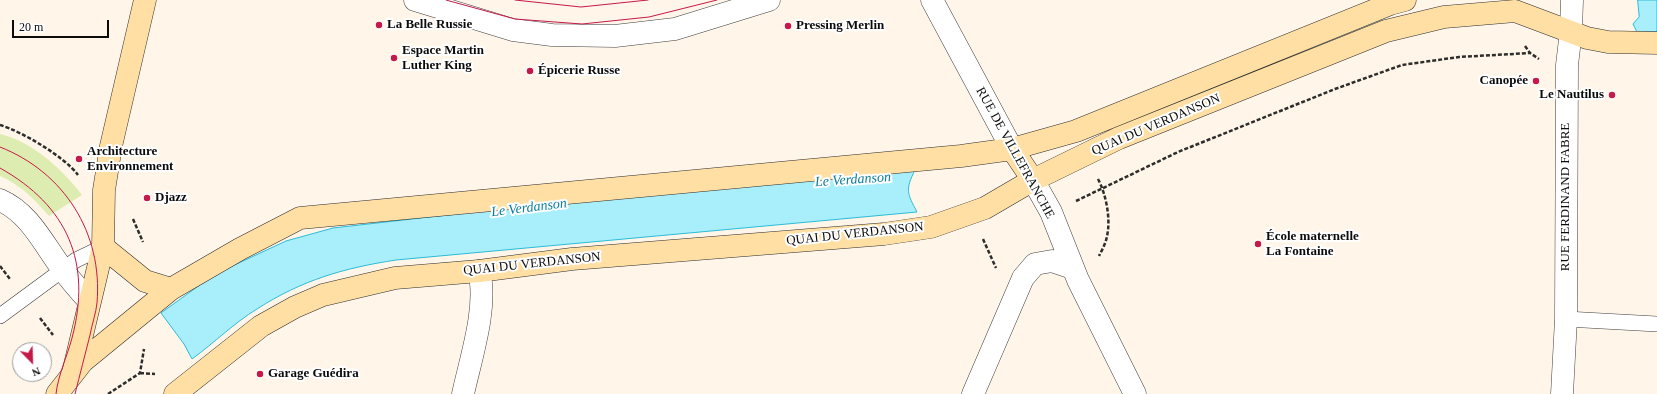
<!DOCTYPE html>
<meta charset="utf-8">
<style>
body{margin:0}
#map{position:relative;width:1657px;height:394px;overflow:hidden;background:#fff5e8;font-family:Georgia,serif}
canvas{display:block}
.north{position:absolute;left:12px;top:342px;width:40px;height:40px;box-sizing:border-box;background:#fff;border:1px solid #9d9d9d;border-radius:50%;rotate:157deg;font-size:11px;font-weight:700;line-height:16px;text-align:center;color:#0b0b0b}
.north::after{content:'';display:block;margin:auto;width:14px;height:18px;background:#c41949;clip-path:polygon(50% 0,100% 100%,50% 72%,0 100%)}
.scale{position:absolute;left:12px;top:20px;width:97px;height:18px;box-sizing:border-box;border:2px solid #0b0b0b;border-top:0;padding-left:5px;font-size:12px;line-height:14px;white-space:nowrap;color:#0b0b0b;-webkit-text-stroke:3px #fff;paint-order:stroke}
</style>
<div id="map">
<canvas width="1657" height="394"></canvas>
<div class="north">N</div>
<div class="scale">20 m</div>
</div>
<script>
const c = document.querySelector('canvas').getContext('2d');
c.lineJoin = 'round';
function fill(path, color) { c.fillStyle = color; c.fill(path, 'evenodd'); }
function stroke(path, color, width, dash) { c.strokeStyle = color; c.lineWidth = width; c.lineCap = dash ? 'butt' : 'round'; c.setLineDash(dash || []); c.stroke(path); }
function label(font, color, halo, rows, align = 'center') {
  c.font = font + ' Georgia,serif'; c.lineWidth = 4; c.setLineDash([]); c.textBaseline = 'middle'; c.strokeStyle = halo; c.fillStyle = color; for (const [text, x, y, turn = 0] of rows) {
    c.save(); c.translate(x, y); c.rotate((+turn || 0) * Math.PI / 180); c.textAlign = isNaN(turn) ? turn : align; if (halo) c.strokeText(text, 0, 0); c.fillText(text, 0, 0); c.restore();
  }
}
const green = new Path2D(`
 M 0,134 C 33,142 62,169 82,195 L 49,216 C 34,199 21,185 0,176 Z`);
const water = new Path2D(`
 M 1638,0 L 1657,0 L 1657,32 L 1637,32 L 1633,24 L 1639,17 Z
 M 915,170 C 905,190 907,193 917,212 L 396,260 C 344,268 302,280 257,309 C 234,323 214,343 192,359 L 184,344 L 161,313 L 215,274 L 286,241 L 333,228 L 526,206 Z`);
const path = new Path2D(`
 M 1525,46 L 1530,53 L 1539,59
 M 0,125 C 21,131 65,157 78,175
 M 1098,179 C 1106,194 1111,219 1107,236 C 1106,243 1102,250 1099,256
 M 1076,201 L 1178,152 L 1335,89 L 1402,65 L 1459,57 L 1530,53
 M 133,219 L 143,242
 M 983,239 L 996,268
 M 0,266 L 10,279
 M 40,318 L 53,335
 M 140,373 L 155,374
 M 108,394 L 140,373 L 144,349`);
const lane = new Path2D(`
 M 0,316 L 76,260 L 103,247
 M 1566,319 L 1657,324`);
const street = new Path2D(`
 M 415,0 L 513,30 L 552,35 L 615,36 L 675,29 L 769,0
 M 932,0 L 1012,149
 M 1033,180 L 1051,212 L 1078,280 L 1135,394
 M 0,200 C 30,213 44,245 63,270 C 71,281 80,291 89,301
 M 463,394 C 471,357 488,307 479,271
 M 973,394 L 1023,278 L 1035,264 L 1052,261 L 1073,268
 M 1562,394 L 1566,319 L 1567,65 L 1571,31 L 1572,0`);
const secondary = new Path2D(`
 M 1012,149 L 1033,180
 M 103,247 L 145,281 L 171,289
 M 73,373 L 103,247 L 104,190 L 111,146 L 145,0
 M 57,394 L 83,361 L 171,289 L 240,249 L 300,218 L 961,156 L 1012,149 L 1076,131 L 1390,4 L 1405,0
 M 175,394 L 261,326 L 295,307 L 323,295 L 395,278 L 479,271 L 572,259 L 884,234 L 931,227 L 985,208 L 1033,180 L 1119,138 L 1386,31 L 1444,17 L 1515,11 L 1587,38 L 1608,42 L 1657,43`);
const tram = new Path2D(`
 M 446,0 L 515,19 L 582,24 L 649,17 L 717,0
 M 515,0 L 581,7 L 648,0
 M 0,147 C 64,172 103,233 97,303 C 96,313 92,324 90,335 C 85,355 80,374 75,394
 M 0,168 C 68,206 92,263 72,338 C 67,357 58,375 56,394`);
const markers = [
 [379,25,4,"#c41949"],
 [788,26,4,"#c41949"],
 [394,58,4,"#c41949"],
 [530,71,4,"#c41949"],
 [1536,81,4,"#c41949"],
 [1612,95,4,"#c41949"],
 [79,159,4,"#c41949"],
 [147,198,4,"#c41949"],
 [1258,244,4,"#c41949"],
 [260,374,4,"#c41949"]
];
const poiNames = [
 ["La Belle Russie",387,25],
 ["Pressing Merlin",796,26],
 ["Espace Martin",402,51],
 ["Luther King",402,66],
 ["Épicerie Russe",538,71],
 ["Canopée",1528,81,"right"],
 ["Le Nautilus",1604,95,"right"],
 ["Architecture",87,152],
 ["Environnement",87,167],
 ["Djazz",155,198],
 ["École maternelle",1266,237],
 ["La Fontaine",1266,252],
 ["Garage Guédira",268,374]
];
const streetNames = [
 ["QUAI DU VERDANSON",1156,125,-23],
 ["RUE DE VILLEFRANCHE",1015,153,61],
 ["RUE FERDINAND FABRE",1566,197,-90],
 ["QUAI DU VERDANSON",855,234,-6],
 ["QUAI DU VERDANSON",532,264,-6]
];
const waterNames = [
 ["Le Verdanson",853,180,-4],
 ["Le Verdanson",529,208,-7]
];
fill(green, '#ddecb0');
fill(water, '#a9effb');
stroke(water, '#2abbd7', 1);
stroke(lane, '#3e3e3e', 16);
stroke(street, '#3e3e3e', 23);
stroke(secondary, '#2d2d2d', 23);
stroke(path, '#2d2d2d', 2.5, [4, 2]);
stroke(lane, '#fff', 15);
stroke(street, '#fff', 22);
stroke(secondary, '#ffdfa3', 22);
stroke(tram, '#c41949', 1);
for (const [x, y, r, color] of markers) { const dot = new Path2D(); dot.arc(x, y, r, 0, 2 * Math.PI); c.fillStyle = color; c.fill(dot); stroke(dot, '#fff', 1.5); }
label('bold 13px', '#0b0b0b', '#fff', poiNames, 'left');
label('13px', '#0b0b0b', '#fff', streetNames);
label('italic 14px', '#0c7f9d', '#fff', waterNames);
</script>
